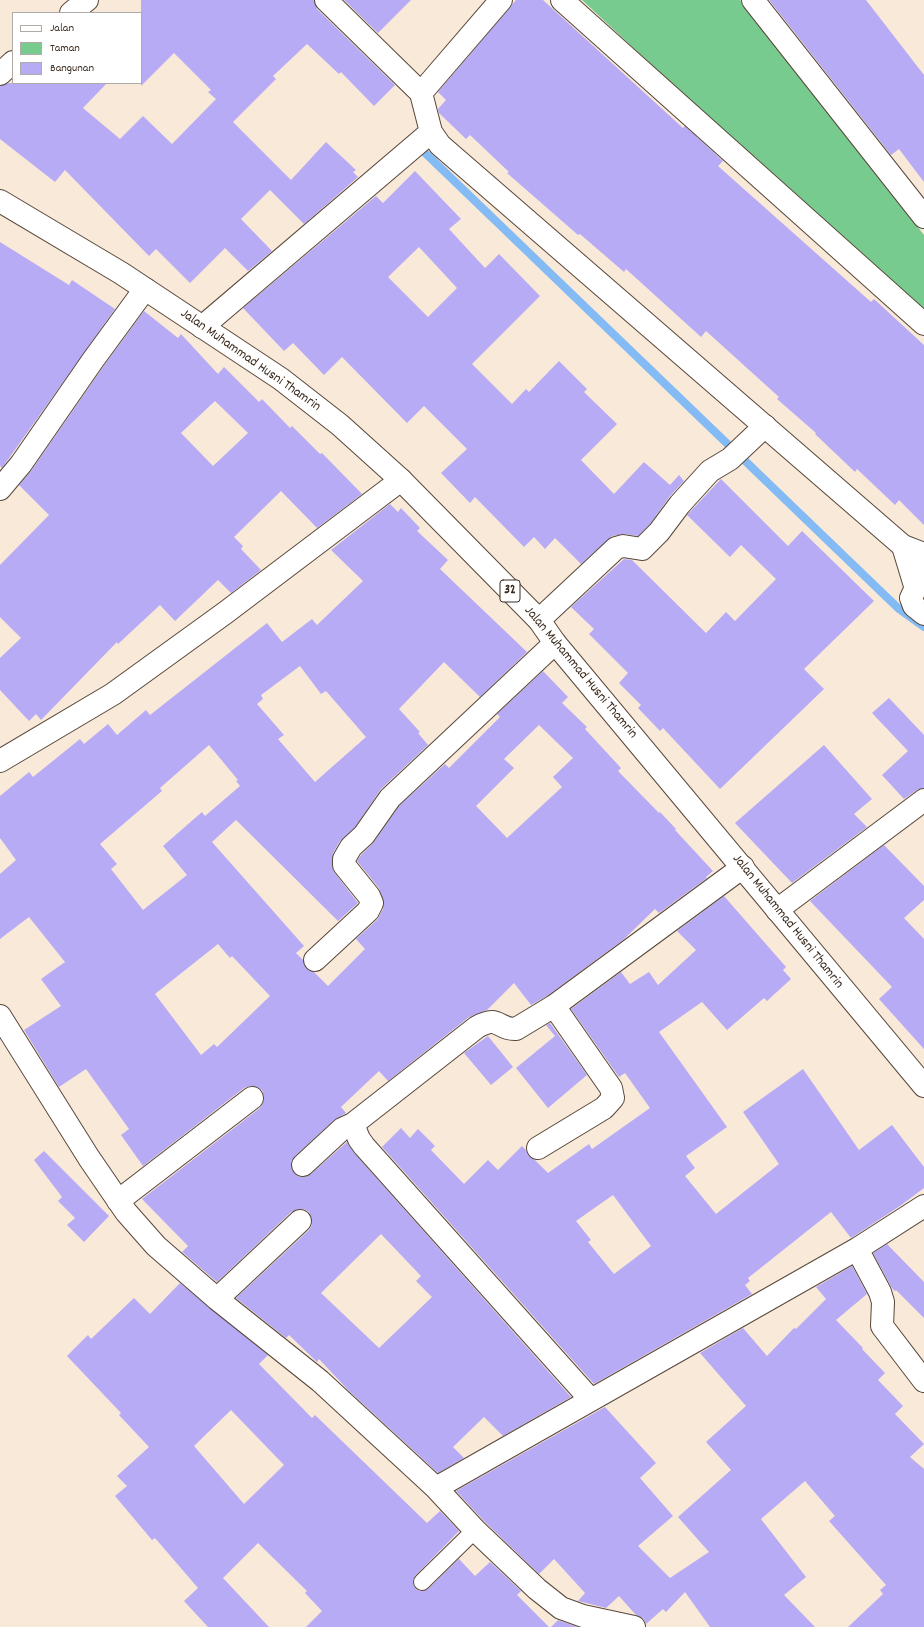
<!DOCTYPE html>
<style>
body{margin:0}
#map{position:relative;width:924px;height:1627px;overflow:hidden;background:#f9e9d8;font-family:Dekko,sans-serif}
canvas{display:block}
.legend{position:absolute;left:12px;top:12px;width:130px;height:72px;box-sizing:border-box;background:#fff;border:1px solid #b1aaa5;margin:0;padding:5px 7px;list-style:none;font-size:12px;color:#3b2a1e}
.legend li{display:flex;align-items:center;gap:8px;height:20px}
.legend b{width:20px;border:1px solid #b1aaa5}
</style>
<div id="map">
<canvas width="924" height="1627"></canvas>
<ul class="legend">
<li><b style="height:5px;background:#fff"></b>Jalan</li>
<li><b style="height:11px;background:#78cb8e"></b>Taman</li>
<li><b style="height:11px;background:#b8abf5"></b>Bangunan</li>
</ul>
</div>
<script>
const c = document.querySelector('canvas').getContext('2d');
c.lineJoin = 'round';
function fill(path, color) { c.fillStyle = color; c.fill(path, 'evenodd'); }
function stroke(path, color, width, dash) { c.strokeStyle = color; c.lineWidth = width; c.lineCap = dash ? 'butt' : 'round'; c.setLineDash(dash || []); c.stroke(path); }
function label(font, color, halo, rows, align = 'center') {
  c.font = font + ' Dekko,sans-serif'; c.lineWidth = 4; c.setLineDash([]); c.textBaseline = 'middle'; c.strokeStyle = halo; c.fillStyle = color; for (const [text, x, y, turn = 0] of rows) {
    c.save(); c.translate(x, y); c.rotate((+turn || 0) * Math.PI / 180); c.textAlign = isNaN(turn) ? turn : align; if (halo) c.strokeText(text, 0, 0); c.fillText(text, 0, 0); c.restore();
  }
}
const green = new Path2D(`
 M 582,0 L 740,0 L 924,235 L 924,315 L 885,282 Z`);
const stream = new Path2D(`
 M 421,149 L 899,609 L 924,627`);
const building = new Path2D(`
 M 141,0 L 314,0 L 317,9 L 395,85 L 374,106 L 341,72 L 339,74 L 307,44 L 273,76 L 276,79 L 233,122 L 291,180 L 326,142 L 356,170 L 353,172 L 358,177 L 304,224 L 270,190 L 241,219 L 272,251 L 248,271 L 225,248 L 190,283 L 156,249 L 149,256 L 65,170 L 55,182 L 0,139 L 0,86 L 9,83 L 107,83 L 83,108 L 120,139 L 143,116 L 172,144 L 216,99 L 208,92 L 211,90 L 174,53 L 141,86 Z
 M 344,0 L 411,0 L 378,33 Z
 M 516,0 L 543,0 L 683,128 L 685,126 L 723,161 L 718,166 L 871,302 L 874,299 L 924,345 L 924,525 L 899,500 L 895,505 L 857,469 L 855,472 L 815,434 L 816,433 L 777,399 L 779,397 L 706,331 L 701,337 L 626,269 L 624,272 L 580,234 L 578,235 L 538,200 L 507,173 L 509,172 L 470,135 L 466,139 L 439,113 L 438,109 L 446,100 L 438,92 Z
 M 769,0 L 866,0 L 924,75 L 924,182 L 899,149 L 891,155 Z
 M 415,171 L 461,219 L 449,229 L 485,268 L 499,254 L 540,296 L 472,364 L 512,404 L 526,389 L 529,392 L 559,361 L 587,389 L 584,392 L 617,424 L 581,460 L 614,494 L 644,462 L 670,485 L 679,475 L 684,481 L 670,496 L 650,524 L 638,536 L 625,534 L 612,536 L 581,564 L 555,538 L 545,549 L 534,537 L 524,547 L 475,497 L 470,503 L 441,473 L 467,449 L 424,406 L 407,423 L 342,357 L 324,375 L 293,343 L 284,351 L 243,308 L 376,196 L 383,203 ZM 419,247 L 457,288 L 428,317 L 388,277 Z
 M 0,242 L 69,285 L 72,280 L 115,309 L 2,468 L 0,466 Z
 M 144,311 L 178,338 L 181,334 L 218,374 L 224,367 L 259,402 L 262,399 L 290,428 L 292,426 L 320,454 L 322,453 L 362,494 L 317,528 L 281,491 L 234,537 L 243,546 L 241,549 L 261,570 L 231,593 L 218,580 L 175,621 L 160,605 L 118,644 L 117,642 L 41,720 L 36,714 L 29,721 L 0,690 L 0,658 L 21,638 L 0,617 L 0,565 L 49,515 L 19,485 L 31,471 L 103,367 ZM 215,401 L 248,433 L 213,466 L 181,433 Z
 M 721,479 L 788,546 L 802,531 L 874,601 L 804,669 L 824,689 L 720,789 L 663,728 L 660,731 L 638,708 L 641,705 L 619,683 L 628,673 L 589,634 L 594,629 L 571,607 L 624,559 L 632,560 L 706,633 L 726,612 L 735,621 L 776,579 L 741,545 L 730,557 L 687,515 Z
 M 390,504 L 398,512 L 401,508 L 420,528 L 417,531 L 448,560 L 440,569 L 527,652 L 480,697 L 444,662 L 399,709 L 420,732 L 418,733 L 428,745 L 381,789 L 355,827 L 340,841 L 333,853 L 332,865 L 334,872 L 358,903 L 338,921 L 236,820 L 212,842 L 304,946 L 296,953 L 303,960 L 306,968 L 314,972 L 328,986 L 365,949 L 356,939 L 377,920 L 383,909 L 384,903 L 379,888 L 357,861 L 361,855 L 374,842 L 399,806 L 445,764 L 449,768 L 500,717 L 497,714 L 543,671 L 568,697 L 562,703 L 587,727 L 585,729 L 621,768 L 618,771 L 659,813 L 660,812 L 676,829 L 675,830 L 713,871 L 706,877 L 707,878 L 659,913 L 655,909 L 623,940 L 547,996 L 531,1005 L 514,983 L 487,1010 L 469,1017 L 388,1081 L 379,1071 L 341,1107 L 346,1113 L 334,1120 L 295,1156 L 291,1161 L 291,1167 L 294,1173 L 299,1177 L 306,1177 L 311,1174 L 347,1142 L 355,1154 L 571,1397 L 503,1436 L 484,1417 L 453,1447 L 464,1458 L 438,1473 L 349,1391 L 319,1359 L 317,1362 L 289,1335 L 286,1338 L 236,1298 L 309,1230 L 312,1225 L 312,1219 L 309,1212 L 304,1209 L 298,1209 L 291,1212 L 217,1282 L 182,1252 L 188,1246 L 142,1199 L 260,1108 L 263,1103 L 264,1097 L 262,1090 L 257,1087 L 251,1086 L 244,1088 L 143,1166 L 121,1135 L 129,1129 L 86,1069 L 59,1087 L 24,1030 L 61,1006 L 41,979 L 65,962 L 29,917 L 0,939 L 0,874 L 16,860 L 0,838 L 0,796 L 29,772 L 33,777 L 80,739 L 84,744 L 108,724 L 117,735 L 146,710 L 150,715 L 267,623 L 282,642 L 312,619 L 317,625 L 363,581 L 331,550 ZM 300,666 L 321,694 L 326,691 L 366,737 L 315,782 L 278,739 L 284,735 L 257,704 L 263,699 L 261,695 ZM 539,725 L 573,758 L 553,777 L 562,787 L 507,838 L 476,806 L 514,768 L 504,759 ZM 209,745 L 238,780 L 236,781 L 240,786 L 205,816 L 202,812 L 163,846 L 187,875 L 143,910 L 111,869 L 117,864 L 100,844 L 162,791 L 160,788 ZM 218,944 L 230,958 L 232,956 L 270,996 L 217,1047 L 214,1044 L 201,1055 L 155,994 ZM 381,1234 L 421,1276 L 416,1281 L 432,1297 L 379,1348 L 321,1293 Z
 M 889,698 L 924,735 L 924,788 L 917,790 L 904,799 L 882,775 L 908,751 L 872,713 Z
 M 824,745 L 872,799 L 854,814 L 867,827 L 792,883 L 735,823 Z
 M 884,845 L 924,886 L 924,900 L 904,918 L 924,939 L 924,1049 L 879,999 L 892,987 L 810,901 Z
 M 724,896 L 786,967 L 783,970 L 791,979 L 767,1001 L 764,998 L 727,1030 L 702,1002 L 659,1032 L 727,1127 L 686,1156 L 695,1168 L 685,1176 L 716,1214 L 779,1164 L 743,1112 L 803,1069 L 859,1150 L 892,1125 L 924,1167 L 924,1188 L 900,1206 L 851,1238 L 831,1212 L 748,1278 L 750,1281 L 745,1285 L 752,1294 L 594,1384 L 382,1147 L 401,1128 L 410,1138 L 418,1129 L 435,1146 L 431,1150 L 464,1184 L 488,1160 L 498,1170 L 522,1146 L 526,1150 L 528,1155 L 535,1160 L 548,1173 L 589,1144 L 592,1149 L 650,1108 L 625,1073 L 619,1077 L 571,1009 L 621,972 L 630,984 L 649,972 L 658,985 L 696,950 L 677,931 ZM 613,1195 L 651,1246 L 614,1274 L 588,1242 L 591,1240 L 576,1221 Z
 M 550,1023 L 587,1075 L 548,1108 L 516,1068 L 555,1036 L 546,1025 Z
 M 488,1036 L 513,1067 L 491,1085 L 464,1053 Z
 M 44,1151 L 109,1216 L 84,1242 L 67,1225 L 75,1218 L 58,1201 L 62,1197 L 34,1160 Z
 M 887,1244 L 924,1282 L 924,1318 L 896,1290 L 895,1291 L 892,1288 L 873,1253 Z
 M 852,1266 L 867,1294 L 836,1320 L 863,1348 L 862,1349 L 885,1373 L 878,1380 L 903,1406 L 895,1414 L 924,1444 L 910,1457 L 924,1469 L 924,1627 L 848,1627 L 883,1594 L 880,1590 L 886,1585 L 829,1521 L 835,1516 L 805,1481 L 761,1519 L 806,1577 L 784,1595 L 815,1627 L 710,1627 L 685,1592 L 666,1612 L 663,1609 L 646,1624 L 643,1618 L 636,1615 L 619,1596 L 606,1608 L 578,1601 L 585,1593 L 554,1559 L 539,1574 L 484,1521 L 456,1491 L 605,1407 L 656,1463 L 640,1478 L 673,1516 L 638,1546 L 670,1578 L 709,1552 L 678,1517 L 731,1470 L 706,1442 L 746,1406 L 700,1353 L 743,1328 L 767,1356 L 794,1328 L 796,1329 L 826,1299 L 816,1287 Z
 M 180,1283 L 268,1355 L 259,1364 L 312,1418 L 315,1415 L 427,1523 L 440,1511 L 459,1531 L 415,1576 L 413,1584 L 416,1589 L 420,1591 L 428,1589 L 459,1559 L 475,1576 L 490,1562 L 521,1591 L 517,1595 L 549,1627 L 306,1627 L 322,1611 L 305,1593 L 307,1591 L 258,1543 L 223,1578 L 269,1627 L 208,1627 L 184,1601 L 198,1588 L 155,1538 L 152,1540 L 115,1496 L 127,1486 L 117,1476 L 149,1447 L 119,1415 L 121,1413 L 67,1356 L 88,1335 L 91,1339 L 134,1298 L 150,1314 ZM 231,1410 L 284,1465 L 244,1504 L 194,1446 Z
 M 558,1620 L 577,1627 L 551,1627 Z`);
const service = new Path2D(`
 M 422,1582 L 475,1530`);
const minor = new Path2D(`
 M 326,0 L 421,93
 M 562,0 L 924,324
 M 753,0 L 924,217
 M 71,13 L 87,0
 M 0,74 L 13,62
 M 202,327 L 431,132
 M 0,489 L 21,464 L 93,360 L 145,289
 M 903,546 L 916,589
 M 924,571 L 911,598 L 914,606 L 924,614
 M 539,620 L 616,548 L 623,546 L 642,549 L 659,532 L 680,504 L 710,471 L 730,459 L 765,426
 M 777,910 L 924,800
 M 315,960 L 368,911 L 372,903 L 369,896 L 344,865 L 344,859 L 351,847 L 364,835 L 390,798 L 555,643
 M 554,1006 L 516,1029 C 497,1030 500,1014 477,1027 L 353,1124 L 359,1139 L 364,1146 L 591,1400
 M 0,1016 L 89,1158 L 126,1212 L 156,1246 L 217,1299 L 320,1381 L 436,1488 L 475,1530 L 537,1589 L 561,1608 L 583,1616 L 634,1627
 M 538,1148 L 604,1108 L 613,1098 L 611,1088 L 554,1006 L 743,867
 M 303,1165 L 342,1129 L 353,1124
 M 118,1201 L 252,1098
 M 857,1249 L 880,1292 L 883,1302 L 882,1326 L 924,1381
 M 217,1299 L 300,1221
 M 436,1488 L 857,1249 L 924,1206`);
const tertiary = new Path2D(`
 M 501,0 L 421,93 L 431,132 L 440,145 L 903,546 L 924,554
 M 0,761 L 113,694 L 225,613 L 401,480`);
const trunk = new Path2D(`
 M 0,201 L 121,273 L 281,379 L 340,425 L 401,480 L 539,620 L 555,643 L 924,1086`);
const shields = [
 [510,591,20]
];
const shieldNames = [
 ["32",510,591]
];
const streetNames = [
 ["Jalan Muhammad Husni Thamrin",250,361,35],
 ["Jalan Muhammad Husni Thamrin",580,673,50],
 ["Jalan Muhammad Husni Thamrin",787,922,51]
];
fill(green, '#78cb8e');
stroke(stream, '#85bbf4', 8);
fill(building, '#b8abf5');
stroke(service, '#58473a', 18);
stroke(minor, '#58473a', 24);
stroke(tertiary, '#58473a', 24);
stroke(trunk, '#58473a', 24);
stroke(service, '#fff', 16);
stroke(minor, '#fff', 22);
stroke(tertiary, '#fff', 22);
stroke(trunk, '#fff', 22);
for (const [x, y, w] of shields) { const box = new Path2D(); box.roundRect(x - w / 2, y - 11, w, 22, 3); c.fillStyle = '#fff'; c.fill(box); stroke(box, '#3b2a1e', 1); }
label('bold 13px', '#3b2a1e', null, shieldNames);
label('14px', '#3b2a1e', '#fff', streetNames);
</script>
